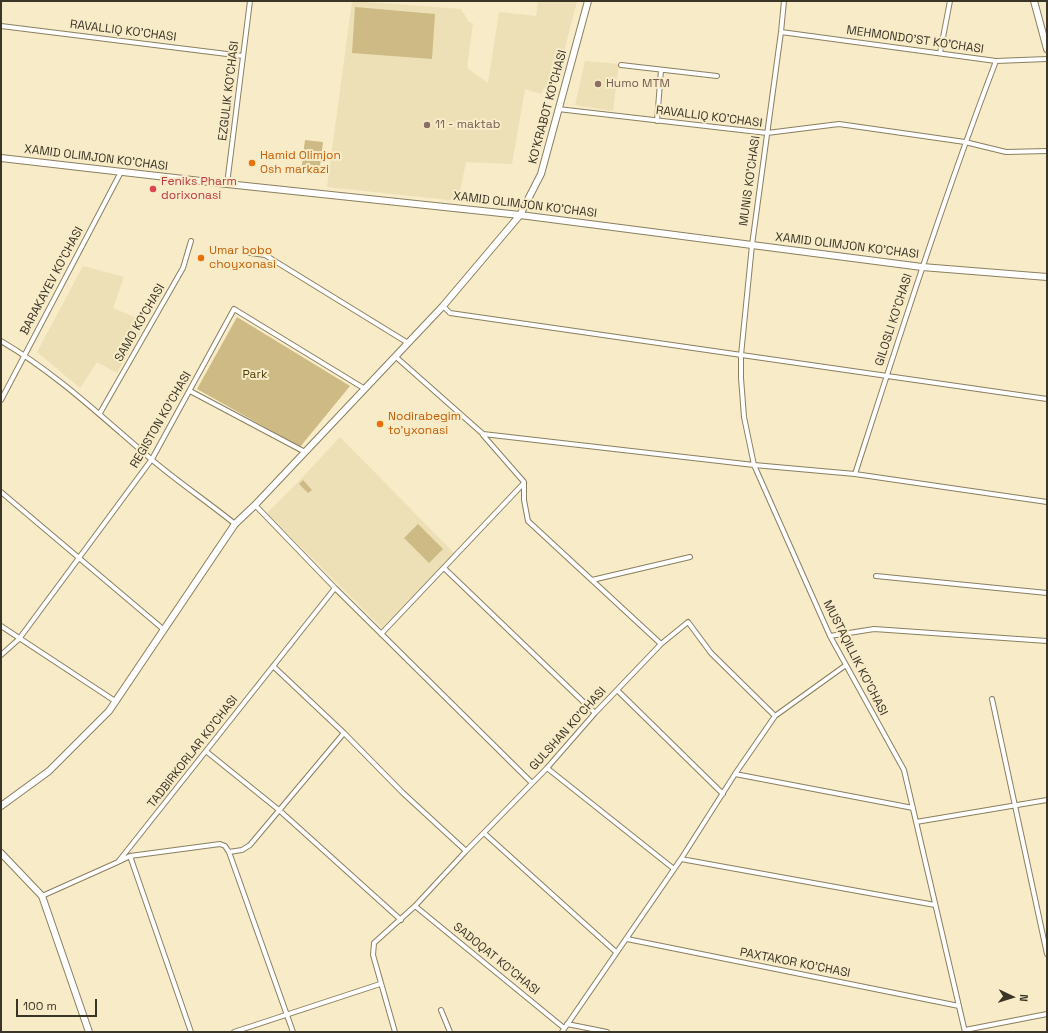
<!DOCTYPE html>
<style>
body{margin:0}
#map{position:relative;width:1048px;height:1033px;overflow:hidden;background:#f7ebc8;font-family:"Space Grotesk",sans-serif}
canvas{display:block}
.frame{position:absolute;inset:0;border:2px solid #3a3527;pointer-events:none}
.north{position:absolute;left:992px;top:977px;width:40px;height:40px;-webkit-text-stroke:3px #f7ebc8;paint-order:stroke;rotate:94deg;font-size:11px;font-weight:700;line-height:16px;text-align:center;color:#3a3527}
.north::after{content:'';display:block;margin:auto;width:14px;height:18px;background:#3a3527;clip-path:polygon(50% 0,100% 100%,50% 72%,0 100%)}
.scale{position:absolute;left:16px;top:999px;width:81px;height:18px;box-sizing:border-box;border:2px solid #3a3527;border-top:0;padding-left:5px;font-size:12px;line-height:14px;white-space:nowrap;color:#3a3527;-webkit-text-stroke:3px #f7ebc8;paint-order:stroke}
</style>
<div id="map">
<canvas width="1048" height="1033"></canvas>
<div class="frame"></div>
<div class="north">N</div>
<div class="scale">100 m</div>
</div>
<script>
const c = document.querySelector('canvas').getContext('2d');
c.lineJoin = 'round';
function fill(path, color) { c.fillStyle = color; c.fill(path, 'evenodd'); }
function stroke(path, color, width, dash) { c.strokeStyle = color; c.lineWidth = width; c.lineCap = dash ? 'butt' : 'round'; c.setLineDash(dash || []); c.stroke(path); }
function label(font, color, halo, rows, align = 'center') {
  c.font = font + ' "Space Grotesk",sans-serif'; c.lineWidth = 4; c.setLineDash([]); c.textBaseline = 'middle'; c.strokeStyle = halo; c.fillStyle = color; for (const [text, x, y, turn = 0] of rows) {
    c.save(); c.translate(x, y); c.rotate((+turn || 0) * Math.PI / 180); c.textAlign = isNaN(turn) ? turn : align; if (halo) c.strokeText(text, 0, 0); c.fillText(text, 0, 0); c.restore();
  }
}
const built = new Path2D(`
 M 352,1 L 461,9 L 469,22 L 473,23 L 467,68 L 488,83 L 499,12 L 536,16 L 538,1 L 577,1 L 554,91 L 544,88 L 541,94 L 525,89 L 512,164 L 466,162 L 458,201 L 327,187 Z
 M 585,61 L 619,64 L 613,111 L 575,105 Z
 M 83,266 L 124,277 L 113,308 L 146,322 L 117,373 L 97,362 L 80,388 L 37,352 Z
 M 340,437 L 454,553 L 382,628 L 267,513 L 299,481 Z`);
const green = new Path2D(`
 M 355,7 L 435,14 L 432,59 L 352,53 Z
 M 305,140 L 323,142 L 319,174 L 301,173 Z
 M 237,317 L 350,386 L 300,447 L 197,389 Z
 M 303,480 L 312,490 L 308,493 L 299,484 Z
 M 418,524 L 443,549 L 429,563 L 404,538 Z`);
const street = new Path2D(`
 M 784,1 L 781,32 L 752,245 L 741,355 L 741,378 L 744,417 L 754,465 L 830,636 L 904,770 L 965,1032
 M 1,26 L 243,56
 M 781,32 L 996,61 L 1047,59
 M 940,53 L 950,1
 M 621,65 L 717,76
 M 558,109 L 767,133 L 839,124 L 965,142 L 1006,152 L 1047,151
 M 657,121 L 661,70
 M 227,184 L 250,1
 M 244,252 L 265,255 L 408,343
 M 443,306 L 450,313 L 1047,399
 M 1,341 C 56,373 103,418 151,459 C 178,482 208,502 235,524
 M 396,357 L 483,434 L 754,465 L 855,474 L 1047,502
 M 190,391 L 305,452
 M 1,400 L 121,172
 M 100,413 L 183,268 L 191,241
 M 483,435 L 524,482 L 524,500 L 528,521 L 661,644
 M 855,474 C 900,335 944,197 996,61
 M 1,492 L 163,629
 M 255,505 L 335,588 L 532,783
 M 444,568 L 595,713
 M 876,576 L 1047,593
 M 592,580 L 690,557
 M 1,626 L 115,701
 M 381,634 L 524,483
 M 830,636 L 874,629 L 1047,641
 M 1,655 L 19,639 L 152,459 L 234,309 L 365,389
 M 273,666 L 344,733 L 403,793 L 466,851
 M 617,690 L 723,794
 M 992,699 L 1047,954
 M 207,752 L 279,810 L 401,920
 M 547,768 L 674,869
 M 735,774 L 913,808
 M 916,822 L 1047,800
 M 484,833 L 616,952
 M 130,856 L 220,844 L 225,846 L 229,852
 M 681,859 L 935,905
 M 120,861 L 130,856 L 191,1032
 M 42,896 L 118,862 L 335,588
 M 415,906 L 564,1028
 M 627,939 L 959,1006
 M 441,1010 L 450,1032
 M 567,1024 L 607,1032
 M 965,1030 L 1047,1014
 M 234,1032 L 380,984
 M 293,1032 L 229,852 L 242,850 L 250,845 L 344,733
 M 395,1032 L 373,955 L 374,943 L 415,906 L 466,851 L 547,768 L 595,713 L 661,644 L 688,622 L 711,653 L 775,716
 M 562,1032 L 681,859 L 735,774 L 775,716 L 846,665`);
const secondary = new Path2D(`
 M 1034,1 L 1047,49
 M 1,158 L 227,184 L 520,215 L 922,267 L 1047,277
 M 1,806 L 49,771 L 109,711 L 235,524 L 255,505 L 443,306 L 520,215 L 541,174 L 588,1
 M 1,853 L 42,896 L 89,1032`);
const markers = [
 [598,84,4,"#8d6e63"],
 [427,125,4,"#8d6e63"],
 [252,163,4,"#e8710a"],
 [153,189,4,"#e0444e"],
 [201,258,4,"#e8710a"],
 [380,424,4,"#e8710a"]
];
const streetNames = [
 ["RAVALLIQ KO'CHASI",123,31,7],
 ["MEHMONDO'ST KO'CHASI",915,40,8],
 ["EZGULIK KO'CHASI",229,91,-83],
 ["KO'KRABOT KO'CHASI",548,107,-75],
 ["RAVALLIQ KO'CHASI",709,117,7],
 ["XAMID OLIMJON KO'CHASI",96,158,7],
 ["MUNIS KO'CHASI",750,181,-82],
 ["XAMID OLIMJON KO'CHASI",525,205,7],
 ["XAMID OLIMJON KO'CHASI",847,246,7],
 ["BARAKAYEV KO'CHASI",52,281,-62],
 ["GILOSLI KO'CHASI",894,320,-72],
 ["SAMO KO'CHASI",140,323,-60],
 ["REGISTON KO'CHASI",161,420,-60],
 ["MUSTAQILLIK KO'CHASI",855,658,63],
 ["GULSHAN KO'CHASI",568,729,-48],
 ["TADBIRKORLAR KO'CHASI",193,752,-52],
 ["SADOQAT KO'CHASI",496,959,39],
 ["PAXTAKOR KO'CHASI",795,963,11]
];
const educationNames = [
 ["Humo MTM",606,84],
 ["11 - maktab",435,125]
];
const foodNames = [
 ["Hamid Olimjon",260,156],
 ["Osh markazi",260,170],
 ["Umar bobo",209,251],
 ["choyxonasi",209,265],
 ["Nodirabegim",388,417],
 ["to'yxonasi",388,431]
];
const healthNames = [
 ["Feniks Pharm",161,182],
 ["dorixonasi",161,196]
];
const parkNames = [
 ["Park",255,375]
];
fill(built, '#ede0b6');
fill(green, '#cdba85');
stroke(street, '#8a7f5f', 6);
stroke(secondary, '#8a7f5f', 8);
stroke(street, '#fff', 4);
stroke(secondary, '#fff', 6);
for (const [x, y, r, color] of markers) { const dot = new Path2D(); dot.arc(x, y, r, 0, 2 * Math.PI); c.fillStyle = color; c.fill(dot); stroke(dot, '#f7ebc8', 1.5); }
label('12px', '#3a3527', '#f7ebc8', streetNames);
label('12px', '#785e54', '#f7ebc8', educationNames, 'left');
label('12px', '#c56008', '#f7ebc8', foodNames, 'left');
label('12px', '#be3a42', '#f7ebc8', healthNames, 'left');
label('12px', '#4e3f08', '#f7ebc8', parkNames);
</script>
